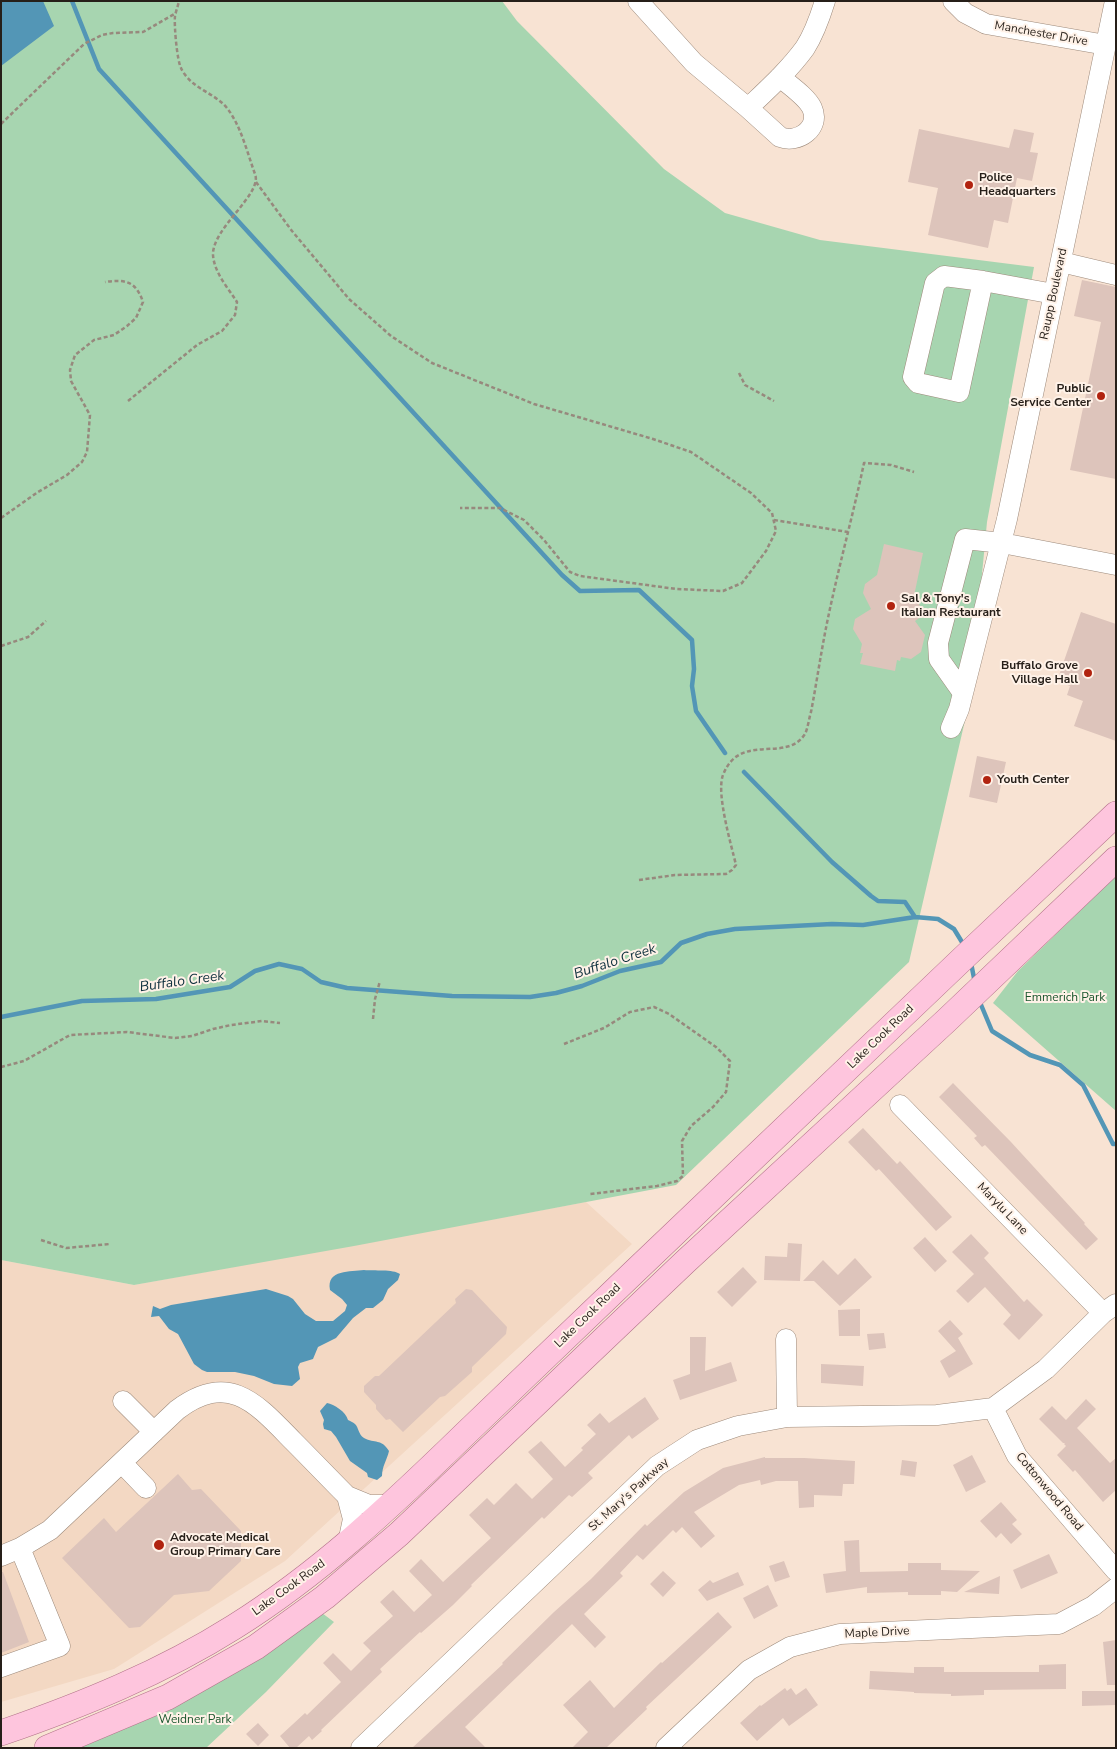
<!DOCTYPE html>
<style>
body{margin:0}
#map{position:relative;width:1117px;height:1749px;overflow:hidden;background:#f8e3d3;font-family:"Nunito Sans",sans-serif}
canvas{display:block}
.frame{position:absolute;inset:0;border:2px solid #261f19;pointer-events:none}
</style>
<div id="map">
<canvas width="1117" height="1749"></canvas>
<div class="frame"></div>
</div>
<script>
const c = document.querySelector('canvas').getContext('2d');
c.lineJoin = 'round';
function fill(path, color) { c.fillStyle = color; c.fill(path, 'evenodd'); }
function stroke(path, color, width, dash) { c.strokeStyle = color; c.lineWidth = width; c.lineCap = dash ? 'butt' : 'round'; c.setLineDash(dash || []); c.stroke(path); }
function label(font, color, halo, rows, align = 'center') {
  c.font = font + ' "Nunito Sans",sans-serif'; c.lineWidth = 4; c.setLineDash([]); c.textBaseline = 'middle'; c.strokeStyle = halo; c.fillStyle = color; for (const [text, x, y, turn = 0] of rows) {
    c.save(); c.translate(x, y); c.rotate((+turn || 0) * Math.PI / 180); c.textAlign = isNaN(turn) ? turn : align; if (halo) c.strokeText(text, 0, 0); c.fillText(text, 0, 0); c.restore();
  }
}
const built = new Path2D(`
 M 586,1202 L 632,1244 L 285,1561 L 114,1669 L 1,1702 L 1,1260 L 134,1285 Z`);
const green = new Path2D(`
 M 1,1 L 502,1 L 517,21 L 664,169 L 725,213 L 820,240 L 1034,267 L 987,522 L 970,699 L 909,962 L 676,1185 L 354,1246 L 134,1285 L 1,1260 Z
 M 1116,876 L 1116,1111 L 993,1003 L 1018,971 Z
 M 322,1613 L 334,1622 L 266,1692 L 206,1748 L 67,1748 Z`);
const water = new Path2D(`
 M 1,1 L 43,1 L 54,26 L 1,66 Z
 M 364,1270 C 374,1271 393,1269 400,1274 L 398,1280 L 388,1289 L 383,1300 L 373,1308 L 366,1308 L 353,1318 L 336,1338 L 318,1347 L 313,1359 L 300,1363 L 298,1367 L 300,1379 L 292,1386 L 274,1384 L 254,1376 L 235,1372 L 207,1372 L 202,1370 L 194,1364 L 178,1334 L 169,1329 L 159,1316 L 151,1317 L 153,1306 L 160,1309 L 171,1305 L 266,1289 L 288,1296 L 293,1299 L 305,1314 L 316,1321 L 333,1321 L 345,1311 L 347,1305 L 342,1299 L 330,1290 C 326,1269 351,1272 364,1270 Z
 M 327,1403 C 334,1404 346,1412 348,1420 C 350,1421 353,1422 355,1424 C 359,1428 358,1434 364,1438 C 375,1444 381,1438 389,1451 C 387,1460 382,1466 382,1476 L 377,1480 L 368,1477 L 367,1473 L 350,1461 L 336,1437 L 331,1431 L 324,1429 L 323,1424 L 324,1420 L 320,1411 Z`);
const stream = new Path2D(`
 M 72,1 L 99,69 L 562,575 L 580,591 L 639,590 L 692,640 L 694,669 L 692,686 L 696,711 L 725,753
 M 744,772 L 832,862 L 871,896 L 878,901 L 905,902 L 915,917
 M 971,963 L 975,983
 M 979,1000 L 992,1031 L 1030,1055 L 1060,1065 L 1083,1085 L 1113,1144 L 1116,1144
 M 1,1017 L 82,1001 L 156,999 L 230,987 L 255,971 L 279,964 L 302,969 L 321,982 L 347,988 L 452,996 L 530,997 L 556,993 L 582,986 L 620,971 L 661,962 L 681,943 L 707,934 L 735,929 L 832,924 L 863,925 L 915,917 L 938,919 L 954,929 L 965,947`);
const building = new Path2D(`
 M 919,129 L 1009,148 L 1014,129 L 1034,133 L 1030,152 L 1038,153 L 1032,181 L 1017,178 L 1008,223 L 994,220 L 988,248 L 928,235 L 938,188 L 908,182 Z
 M 1082,280 L 1116,287 L 1116,479 L 1070,470 L 1101,322 L 1074,316 Z
 M 884,544 L 923,553 L 914,596 L 925,614 L 915,621 L 925,635 L 921,652 L 911,659 L 901,657 L 900,661 L 897,660 L 895,671 L 860,664 L 863,653 L 860,653 L 862,644 L 853,629 L 855,619 L 871,609 L 863,593 L 865,584 L 877,575 Z
 M 1081,612 L 1116,624 L 1116,741 L 1074,726 L 1083,701 L 1067,695 L 1070,686 L 1057,681 Z
 M 977,756 L 1006,762 L 997,803 L 969,797 Z
 M 953,1083 L 1011,1142 L 1085,1223 L 1084,1224 L 1098,1239 L 1086,1250 L 985,1145 L 982,1147 L 974,1138 L 977,1136 L 939,1097 Z
 M 863,1128 L 897,1164 L 900,1161 L 952,1217 L 936,1231 L 879,1169 L 876,1171 L 848,1142 Z
 M 971,1234 L 989,1253 L 984,1258 L 1024,1302 L 1027,1299 L 1043,1315 L 1019,1340 L 1003,1324 L 1011,1315 L 985,1287 L 968,1303 L 956,1291 L 974,1274 L 952,1252 Z
 M 925,1237 L 947,1261 L 935,1272 L 913,1248 Z
 M 788,1243 L 802,1244 L 800,1281 L 764,1280 L 765,1256 L 787,1257 Z
 M 855,1258 L 872,1277 L 840,1306 L 814,1281 L 803,1281 L 823,1260 L 838,1275 Z
 M 743,1267 L 757,1282 L 732,1307 L 717,1292 Z
 M 466,1289 L 472,1290 L 507,1327 L 506,1334 L 472,1367 L 472,1372 L 445,1396 L 440,1397 L 403,1432 L 390,1419 L 386,1420 L 376,1409 L 376,1405 L 364,1392 L 364,1386 L 375,1376 L 379,1376 L 456,1303 L 455,1299 Z
 M 860,1309 L 860,1336 L 839,1336 L 838,1310 Z
 M 950,1320 L 963,1334 L 958,1338 L 973,1364 L 949,1378 L 940,1361 L 956,1351 L 938,1331 Z
 M 884,1333 L 886,1348 L 869,1350 L 867,1334 Z
 M 690,1337 L 706,1337 L 705,1371 L 731,1362 L 737,1381 L 680,1400 L 673,1380 L 690,1374 Z
 M 821,1364 L 864,1366 L 863,1386 L 821,1383 Z
 M 645,1397 L 659,1419 L 632,1439 L 629,1435 L 588,1473 L 593,1478 L 572,1497 L 569,1495 L 544,1519 L 542,1517 L 471,1585 L 472,1586 L 453,1605 L 421,1633 L 420,1632 L 380,1669 L 382,1672 L 321,1730 L 322,1731 L 312,1740 L 309,1736 L 296,1748 L 290,1748 L 280,1736 L 305,1713 L 307,1715 L 341,1682 L 323,1663 L 333,1653 L 351,1671 L 371,1651 L 363,1643 L 393,1616 L 380,1602 L 393,1590 L 414,1612 L 432,1595 L 409,1571 L 421,1559 L 443,1582 L 491,1538 L 469,1515 L 487,1498 L 494,1505 L 516,1483 L 532,1499 L 553,1479 L 528,1452 L 541,1441 L 565,1467 L 583,1450 L 581,1448 L 596,1434 L 587,1425 L 600,1413 L 609,1423 Z
 M 1086,1399 L 1096,1409 L 1077,1428 L 1110,1463 L 1116,1458 L 1116,1490 L 1103,1502 L 1075,1470 L 1073,1472 L 1057,1455 L 1066,1446 L 1064,1444 L 1065,1443 L 1063,1443 L 1039,1419 L 1052,1406 L 1066,1420 Z
 M 972,1455 L 986,1482 L 966,1492 L 953,1465 Z
 M 765,1457 L 765,1458 L 804,1458 L 855,1461 L 854,1484 L 843,1484 L 842,1496 L 814,1495 L 814,1507 L 799,1508 L 798,1481 L 776,1481 L 761,1485 L 760,1480 L 739,1485 L 694,1512 L 715,1536 L 701,1548 L 682,1527 L 676,1533 L 673,1530 L 643,1560 L 637,1555 L 620,1573 L 623,1576 L 584,1614 L 606,1637 L 595,1648 L 572,1624 L 465,1727 L 486,1748 L 412,1748 L 503,1664 L 502,1663 L 554,1612 L 591,1579 L 645,1524 L 647,1526 L 684,1492 L 723,1468 Z
 M 902,1460 L 917,1462 L 915,1477 L 900,1475 Z
 M 178,1474 L 192,1490 L 201,1489 L 241,1531 L 241,1561 L 209,1591 L 174,1595 L 140,1627 L 129,1628 L 62,1558 L 104,1518 L 116,1532 Z
 M 1001,1502 L 1017,1520 L 1012,1524 L 1022,1534 L 1011,1544 L 1001,1533 L 996,1538 L 980,1521 Z
 M 859,1540 L 860,1572 L 908,1571 L 908,1563 L 941,1563 L 941,1570 L 980,1571 L 957,1592 L 941,1591 L 941,1595 L 908,1595 L 908,1592 L 867,1593 L 867,1587 L 826,1593 L 823,1574 L 846,1571 L 844,1541 Z
 M 1049,1554 L 1058,1573 L 1021,1589 L 1013,1570 Z
 M 784,1561 L 790,1577 L 775,1582 L 769,1566 Z
 M 663,1571 L 676,1583 L 663,1597 L 650,1584 Z
 M 1,1572 L 3,1572 L 29,1642 L 1,1653 Z
 M 738,1572 L 744,1585 L 707,1601 L 698,1590 L 710,1580 L 713,1583 Z
 M 1000,1576 L 999,1594 L 964,1592 Z
 M 768,1585 L 778,1606 L 754,1619 L 743,1598 Z
 M 718,1612 L 732,1627 L 646,1707 L 647,1709 L 606,1748 L 572,1748 L 588,1732 L 563,1705 L 576,1693 L 590,1680 L 614,1708 L 661,1662 L 662,1663 Z
 M 1116,1640 L 1116,1685 L 1107,1685 L 1103,1642 Z
 M 1066,1664 L 1066,1689 L 984,1690 L 984,1695 L 951,1696 L 951,1694 L 914,1693 L 914,1692 L 869,1689 L 870,1671 L 914,1673 L 914,1667 L 944,1667 L 944,1672 L 1039,1672 L 1039,1665 Z
 M 785,1688 L 787,1691 L 791,1688 L 796,1695 L 806,1688 L 818,1705 L 789,1726 L 783,1718 L 757,1741 L 740,1723 L 760,1705 L 761,1706 Z
 M 1082,1691 L 1116,1691 L 1116,1705 L 1082,1706 Z
 M 258,1723 L 269,1735 L 258,1746 L 246,1734 Z`);
const path = new Path2D(`
 M 1,124 L 84,44 L 102,35 L 113,33 L 143,32 L 176,13
 M 256,182 L 292,231 L 349,299 L 391,336 L 432,363 L 534,404 L 653,439 L 691,452 L 751,493 L 772,513 L 776,531 L 766,551 L 742,583 L 723,591 L 676,589 L 580,576 L 570,572 L 544,540 L 524,520 L 500,508 L 460,508
 M 739,373 L 745,385 L 774,401
 M 128,401 L 197,345 L 222,331 L 235,315 L 237,302 C 228,288 214,272 213,255 C 212,228 263,194 255,174 C 247,152 241,126 227,108 C 218,97 204,92 193,83 C 189,80 183,73 181,68 C 177,60 174,26 175,16 C 176,11 178,6 179,1
 M 1,518 L 38,492 L 67,475 L 82,462 L 87,452 L 90,415 L 71,381 L 70,370 L 75,355 L 94,340 L 114,335 L 127,326 L 136,318 L 143,302 C 136,281 125,279 105,282
 M 774,520 L 848,532
 M 1,646 L 28,637 L 46,621
 M 639,880 L 675,875 L 726,874 L 732,870 L 736,865 C 731,844 716,793 723,775 C 740,731 786,764 805,734 C 808,728 809,718 811,712 C 816,686 820,659 825,633 C 836,576 852,520 864,463 L 891,465 L 914,472
 M 373,1019 L 375,999 L 380,981
 M 564,1044 L 604,1028 L 630,1012 L 654,1007 L 669,1014 L 716,1047 L 730,1061 L 726,1092 L 713,1107 L 691,1126 L 682,1141 L 683,1176 L 677,1181 L 657,1186 L 590,1194
 M 1,1067 L 24,1061 L 70,1035 L 127,1032 L 175,1038 L 192,1036 L 213,1029 L 231,1025 L 262,1021 L 280,1023
 M 41,1240 L 66,1248 L 110,1244`);
const minor = new Path2D(`
 M 638,1 L 694,63 L 748,108 C 768,89 789,70 805,48 C 814,34 820,17 825,1
 M 953,1 L 965,13 L 986,24 L 1106,45
 M 748,108 L 780,137 C 798,144 821,128 812,108 C 807,97 789,85 780,77
 M 1061,262 L 1116,275
 M 983,281 L 944,276 L 935,283 L 913,377 L 918,383 L 959,392 L 983,281 L 1054,294
 M 963,693 L 939,659 L 938,643 L 965,539 L 1002,543 L 1116,565
 M 951,728 L 959,709 L 1007,519 L 1115,1
 M 900,1105 L 1103,1313
 M 786,1339 L 787,1417
 M 123,1401 L 154,1432
 M 993,1408 L 1017,1456 L 1116,1571
 M 122,1463 L 146,1488
 M 348,1543 L 353,1519 L 347,1496 L 369,1505 L 391,1505
 M 1,1556 L 20,1548 L 50,1530 L 177,1410 C 229,1371 256,1403 293,1441 C 311,1459 329,1478 347,1496
 M 1,1667 L 60,1646 L 20,1548
 M 361,1748 L 657,1466 L 697,1440 L 738,1426 L 787,1417 L 937,1415 L 993,1408 L 1046,1369 L 1103,1313 L 1116,1304
 M 666,1748 L 749,1670 L 790,1647 L 840,1634 L 1059,1624 L 1093,1606 L 1116,1588`);
const major = new Path2D(`
 M 1,1733 C 82,1705 161,1673 234,1627 C 319,1574 392,1505 464,1435 C 520,1381 576,1327 633,1273 C 793,1120 954,966 1116,814
 M 47,1748 L 168,1697 L 256,1647 L 325,1597 L 399,1534 L 685,1262 L 947,1020 L 1116,859`);
const markers = [
 [969,185,5,"#b1230f"],
 [1101,396,5,"#b1230f"],
 [891,606,5,"#b1230f"],
 [1088,673,5,"#b1230f"],
 [987,780,5,"#b1230f"],
 [159,1545,6,"#b1230f"]
];
const streetNames = [
 ["Manchester Drive",1041,34,10],
 ["Raupp Boulevard",1054,294,-78],
 ["Lake Cook Road",881,1037,-44],
 ["Marylu Lane",1002,1209,46],
 ["Lake Cook Road",588,1316,-44],
 ["Cottonwood Road",1049,1492,50],
 ["St. Mary's Parkway",629,1495,-42],
 ["Lake Cook Road",289,1588,-36],
 ["Maple Drive",877,1633,-3]
];
const poiNames = [
 ["Police",979,178],
 ["Headquarters",979,192],
 ["Public",1091,389,"right"],
 ["Service Center",1091,403,"right"],
 ["Sal & Tony's",901,599],
 ["Italian Restaurant",901,613],
 ["Buffalo Grove",1078,666,"right"],
 ["Village Hall",1078,680,"right"],
 ["Youth Center",997,780],
 ["Advocate Medical",170,1538],
 ["Group Primary Care",170,1552]
];
const parkNames = [
 ["Emmerich Park",1065,998],
 ["Weidner Park",195,1720]
];
const waterNames = [
 ["Buffalo Creek",615,962,-18],
 ["Buffalo Creek",182,982,-8]
];
fill(built, '#f3d8c3');
fill(green, '#a7d5b0');
fill(water, '#5396b6');
stroke(stream, '#5396b6', 4.5);
fill(building, '#ddc4bb');
stroke(minor, '#9d8a7b', 21);
stroke(major, '#b27289', 26);
stroke(path, '#97897d', 2.5, [4, 2.5]);
stroke(minor, '#fff', 20);
stroke(major, '#fec5dd', 25);
for (const [x, y, r, color] of markers) { const dot = new Path2D(); dot.arc(x, y, r, 0, 2 * Math.PI); c.fillStyle = color; c.fill(dot); stroke(dot, '#fff2e8', 2); }
label('12px', '#261f19', '#fff2e8', streetNames);
label('bold 12px', '#261f19', '#fff2e8', poiNames, 'left');
label('12px', '#19552c', '#fff2e8', parkNames);
label('italic 14px', '#0f303e', '#fff2e8', waterNames);
</script>
